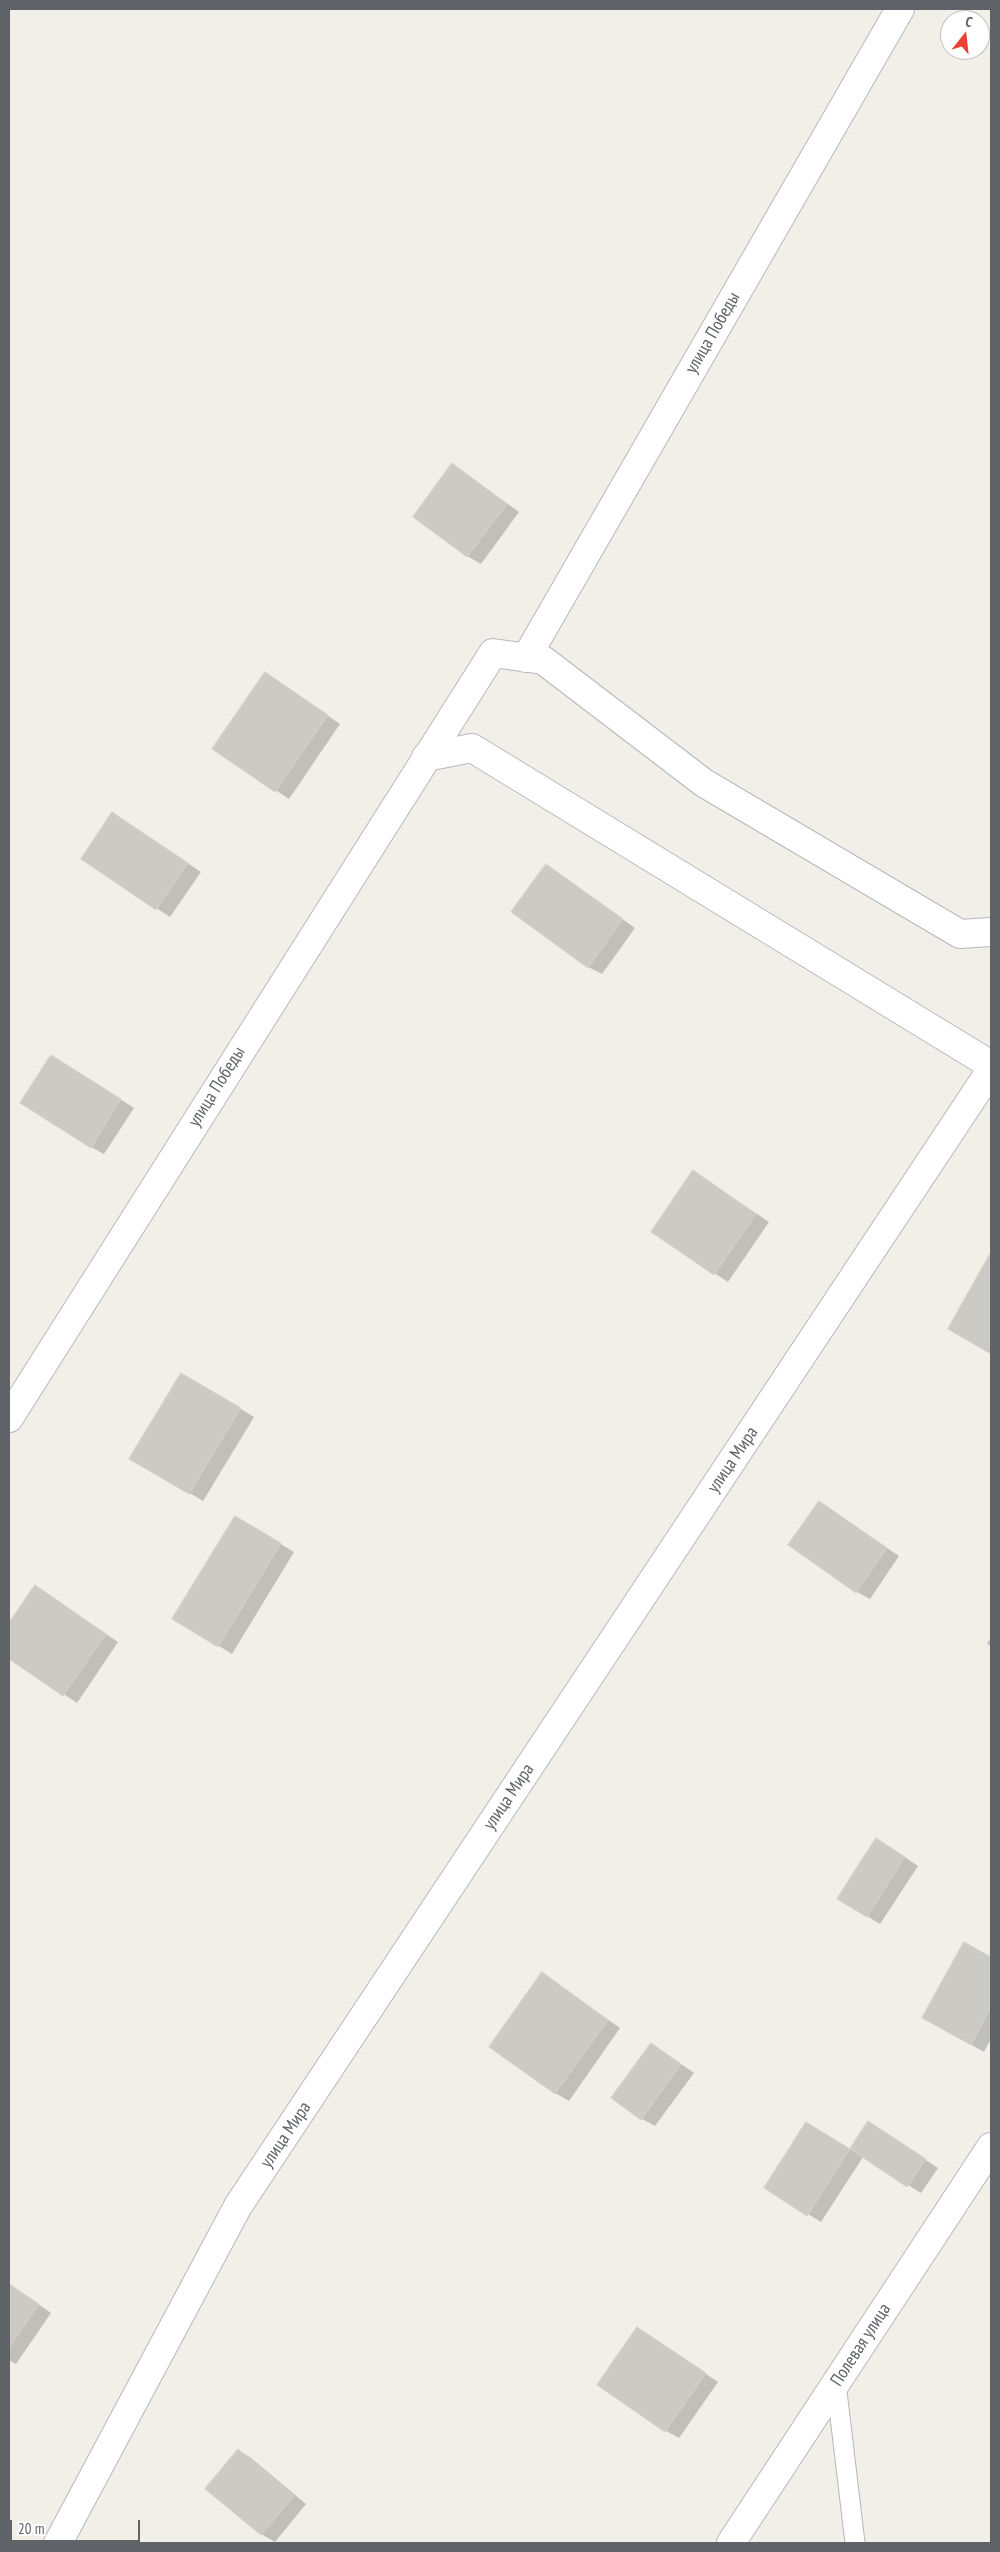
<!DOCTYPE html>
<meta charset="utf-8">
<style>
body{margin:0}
#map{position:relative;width:1000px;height:2552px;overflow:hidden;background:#f1efe8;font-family:"PT Sans Narrow",sans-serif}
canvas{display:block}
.frame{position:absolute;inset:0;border:10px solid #5f6368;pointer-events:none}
.north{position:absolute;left:940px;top:10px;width:50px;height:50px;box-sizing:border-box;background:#fff;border:1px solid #bfc1c3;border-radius:50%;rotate:16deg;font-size:14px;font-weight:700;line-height:20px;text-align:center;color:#5f6368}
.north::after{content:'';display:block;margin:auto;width:18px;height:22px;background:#ea4335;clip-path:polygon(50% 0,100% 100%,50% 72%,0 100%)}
.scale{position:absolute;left:10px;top:2520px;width:130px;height:22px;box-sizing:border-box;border:2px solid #5f6368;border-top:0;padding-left:6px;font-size:15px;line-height:18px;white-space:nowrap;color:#5f6368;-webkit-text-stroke:4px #fff;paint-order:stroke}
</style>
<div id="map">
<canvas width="1000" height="2552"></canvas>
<div class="frame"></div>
<div class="north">С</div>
<div class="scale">20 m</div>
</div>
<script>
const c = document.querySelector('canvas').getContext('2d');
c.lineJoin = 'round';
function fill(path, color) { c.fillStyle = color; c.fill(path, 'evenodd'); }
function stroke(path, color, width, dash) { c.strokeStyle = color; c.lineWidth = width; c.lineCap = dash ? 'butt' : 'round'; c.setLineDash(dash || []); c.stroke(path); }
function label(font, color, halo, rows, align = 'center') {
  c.font = font + ' "PT Sans Narrow",sans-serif'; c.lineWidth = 4; c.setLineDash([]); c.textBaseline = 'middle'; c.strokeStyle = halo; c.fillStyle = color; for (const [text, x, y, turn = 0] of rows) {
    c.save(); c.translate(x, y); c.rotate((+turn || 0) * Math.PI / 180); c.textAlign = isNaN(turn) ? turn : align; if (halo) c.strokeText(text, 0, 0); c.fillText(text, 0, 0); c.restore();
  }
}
const shadow = new Path2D(`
 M 453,465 L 519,512 L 481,564 L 467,556 Z
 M 278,682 L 340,724 L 289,799 L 213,749 Z
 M 113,814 L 201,872 L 170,917 L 82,859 Z
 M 546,865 L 635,928 L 602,974 L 588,967 Z
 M 65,1064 L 134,1108 L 104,1154 L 91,1147 Z
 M 693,1171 L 769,1222 L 728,1282 L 652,1232 Z
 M 991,1255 L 991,1353 L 949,1329 Z
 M 182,1374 L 254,1417 L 203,1501 L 131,1458 Z
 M 820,1502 L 899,1556 L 870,1599 L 857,1592 Z
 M 235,1517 L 294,1552 L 232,1654 L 174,1618 Z
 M 36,1587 L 118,1642 L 77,1703 L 9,1657 L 9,1626 Z
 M 991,1637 L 991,1646 L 987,1644 Z
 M 890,1847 L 918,1866 L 880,1924 L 867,1916 Z
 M 964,1943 L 991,1958 L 991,2039 L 984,2052 L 923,2017 Z
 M 542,1974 L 620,2028 L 569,2101 L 555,2093 Z
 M 652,2044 L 694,2073 L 655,2126 L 642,2119 Z
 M 868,2123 L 938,2168 L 921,2193 L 863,2157 L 821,2222 L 766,2188 L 819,2131 L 850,2150 Z
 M 9,2284 L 51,2313 L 16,2364 L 9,2360 Z
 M 638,2328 L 718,2382 L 679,2438 L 666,2431 Z
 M 238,2450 L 251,2458 L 306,2504 L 275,2542 L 261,2534 Z`);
const building = new Path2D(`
 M 452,463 L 507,504 L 467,557 L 413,517 Z
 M 265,672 L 328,715 L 275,792 L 212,749 Z
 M 112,812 L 188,863 L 156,910 L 81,859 Z
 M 546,864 L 623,919 L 588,968 L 511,912 Z
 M 51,1055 L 121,1099 L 91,1148 L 20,1103 Z
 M 693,1170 L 756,1214 L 714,1275 L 651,1232 Z
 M 991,1252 L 991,1354 L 948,1329 Z
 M 181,1373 L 241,1408 L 189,1494 L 129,1459 Z
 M 819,1501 L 887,1548 L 856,1593 L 788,1545 Z
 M 235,1516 L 281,1543 L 218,1647 L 172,1619 Z
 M 35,1585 L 106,1634 L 63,1696 L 9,1659 L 9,1623 Z
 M 876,1838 L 905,1857 L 867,1917 L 837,1899 Z
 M 964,1942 L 991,1957 L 991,2007 L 971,2045 L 922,2018 Z
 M 542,1972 L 608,2020 L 555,2094 L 489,2047 Z
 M 651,2043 L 681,2064 L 641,2120 L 611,2098 Z
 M 868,2121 L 926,2159 L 907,2187 L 850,2149 Z
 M 806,2122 L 850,2149 L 807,2216 L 764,2188 Z
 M 9,2284 L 39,2304 L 9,2348 Z
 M 637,2327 L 706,2373 L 665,2432 L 597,2385 Z
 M 238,2449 L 294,2496 L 261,2535 L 205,2489 Z`);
const lane = new Path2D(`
 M 836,2383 L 855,2543`);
const street = new Path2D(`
 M 526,658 L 900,9
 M 426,757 L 472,748 L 991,1065
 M 9,1418 L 493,653 L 543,660 L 704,783 L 960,934 L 991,932
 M 58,2543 L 238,2206 L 991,1070
 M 731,2543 L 991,2147`);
const streetNames = [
 ["улица Победы",713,333,-60],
 ["улица Победы",217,1087,-58],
 ["улица Мира",733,1460,-56],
 ["улица Мира",509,1797,-56],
 ["улица Мира",286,2135,-56],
 ["Полевая улица",861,2345,-57]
];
fill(shadow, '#0003');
fill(building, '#cccac5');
stroke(building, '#d6d1c6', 1);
stroke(lane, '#b5b8bc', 21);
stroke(street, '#b5b8bc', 30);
stroke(lane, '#fff', 19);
stroke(street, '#fff', 28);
label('18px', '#5f6368', '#fff', streetNames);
</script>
